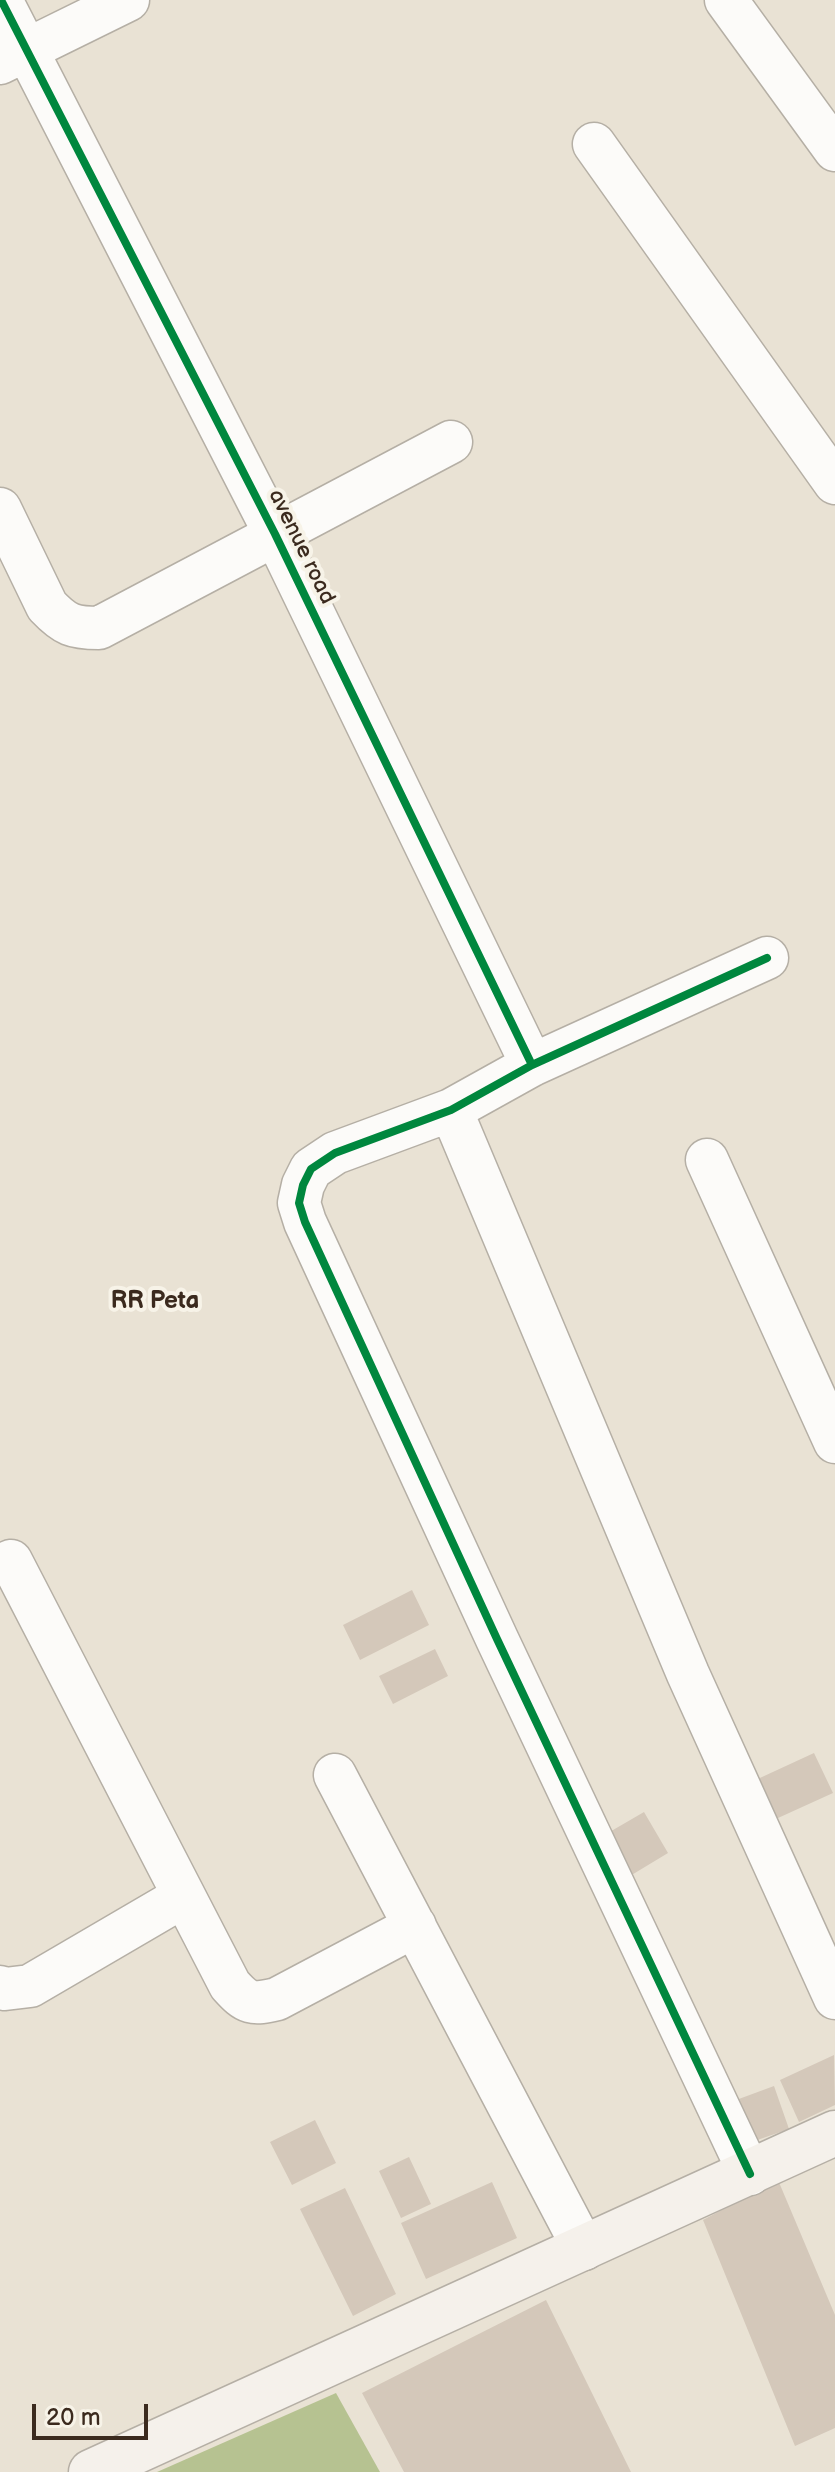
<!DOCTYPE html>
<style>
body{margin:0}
#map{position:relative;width:835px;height:2472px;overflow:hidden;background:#e9e2d4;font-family:"Balsamiq Sans",sans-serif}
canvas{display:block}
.scale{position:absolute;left:32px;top:2404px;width:116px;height:36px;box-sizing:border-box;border:4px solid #3b2a1e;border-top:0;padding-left:10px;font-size:24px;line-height:28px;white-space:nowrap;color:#3b2a1e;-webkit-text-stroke:6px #f7f3e8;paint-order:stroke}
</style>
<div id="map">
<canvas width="835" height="2472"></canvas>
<div class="scale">20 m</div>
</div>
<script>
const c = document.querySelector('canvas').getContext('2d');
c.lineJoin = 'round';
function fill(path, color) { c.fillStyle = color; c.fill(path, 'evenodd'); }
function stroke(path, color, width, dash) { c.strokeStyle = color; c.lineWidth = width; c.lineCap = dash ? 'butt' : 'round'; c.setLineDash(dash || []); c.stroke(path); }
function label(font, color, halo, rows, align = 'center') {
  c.font = font + ' "Balsamiq Sans",sans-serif'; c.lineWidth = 8; c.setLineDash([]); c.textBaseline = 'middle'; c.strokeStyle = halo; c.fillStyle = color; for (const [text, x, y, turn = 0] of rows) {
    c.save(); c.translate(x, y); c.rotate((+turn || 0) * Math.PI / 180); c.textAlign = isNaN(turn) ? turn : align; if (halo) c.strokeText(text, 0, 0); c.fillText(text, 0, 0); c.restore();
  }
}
const forest = new Path2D(`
 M 336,2393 L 380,2472 L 157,2472 Z`);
const building = new Path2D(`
 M 412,1590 L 429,1625 L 360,1660 L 343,1625 Z
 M 435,1649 L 448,1676 L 393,1704 L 379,1676 Z
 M 814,1753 L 833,1793 L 767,1823 L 749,1783 Z
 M 644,1812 L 668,1853 L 625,1879 L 601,1837 Z
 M 834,2055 L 835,2105 L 799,2122 L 780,2080 Z
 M 774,2086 L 789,2129 L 743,2145 L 728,2103 Z
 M 315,2120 L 336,2163 L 292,2185 L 270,2142 Z
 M 409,2157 L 431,2204 L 401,2218 L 379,2171 Z
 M 778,2180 L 835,2315 L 835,2428 L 795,2446 L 703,2220 Z
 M 492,2182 L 517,2238 L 426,2279 L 401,2223 Z
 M 345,2188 L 396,2294 L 353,2316 L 300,2209 Z
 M 546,2300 L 631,2472 L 404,2472 L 362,2393 Z`);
const street = new Path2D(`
 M 1,0 L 275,534 L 532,1065
 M 726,0 L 835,150
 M 0,63 L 128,0
 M 594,144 L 835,483
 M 0,509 L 47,606 C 65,625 73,628 99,628 L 451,442
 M 451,1110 L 688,1674 L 835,1998
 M 707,1160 L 835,1442
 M 11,1561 L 230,1985 C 247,2004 252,2005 277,1999 L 415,1926
 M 335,1775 L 584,2249
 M 0,1987 L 5,1989 L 30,1986 L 184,1896
 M 750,2174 L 497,1639 L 305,1222 L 299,1203 L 303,1185 L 311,1169 L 335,1153 L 451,1110 L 532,1065 L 767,958`);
const secondary = new Path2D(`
 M 91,2472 L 835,2133`);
const cycleway = new Path2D(`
 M 1,0 L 275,534 L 532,1065
 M 750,2174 L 497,1639 L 305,1222 L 299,1203 L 303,1185 L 311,1169 L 335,1153 L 451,1110 L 532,1065 L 767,958`);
const streetNames = [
 ["avenue road",301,547,64]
];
const neighbourhoodNames = [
 ["RR Peta",155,1302]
];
fill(forest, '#b6c291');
fill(building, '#d4c8ba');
stroke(street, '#b5afa5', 45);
stroke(secondary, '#b5afa5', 47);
stroke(street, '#fcfbf9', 42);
stroke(secondary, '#f5f1eb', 44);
stroke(cycleway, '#00873e', 8);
label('22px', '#3b2a1e', '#f7f3e8', streetNames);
label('bold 24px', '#3b2a1e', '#f7f3e8', neighbourhoodNames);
</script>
